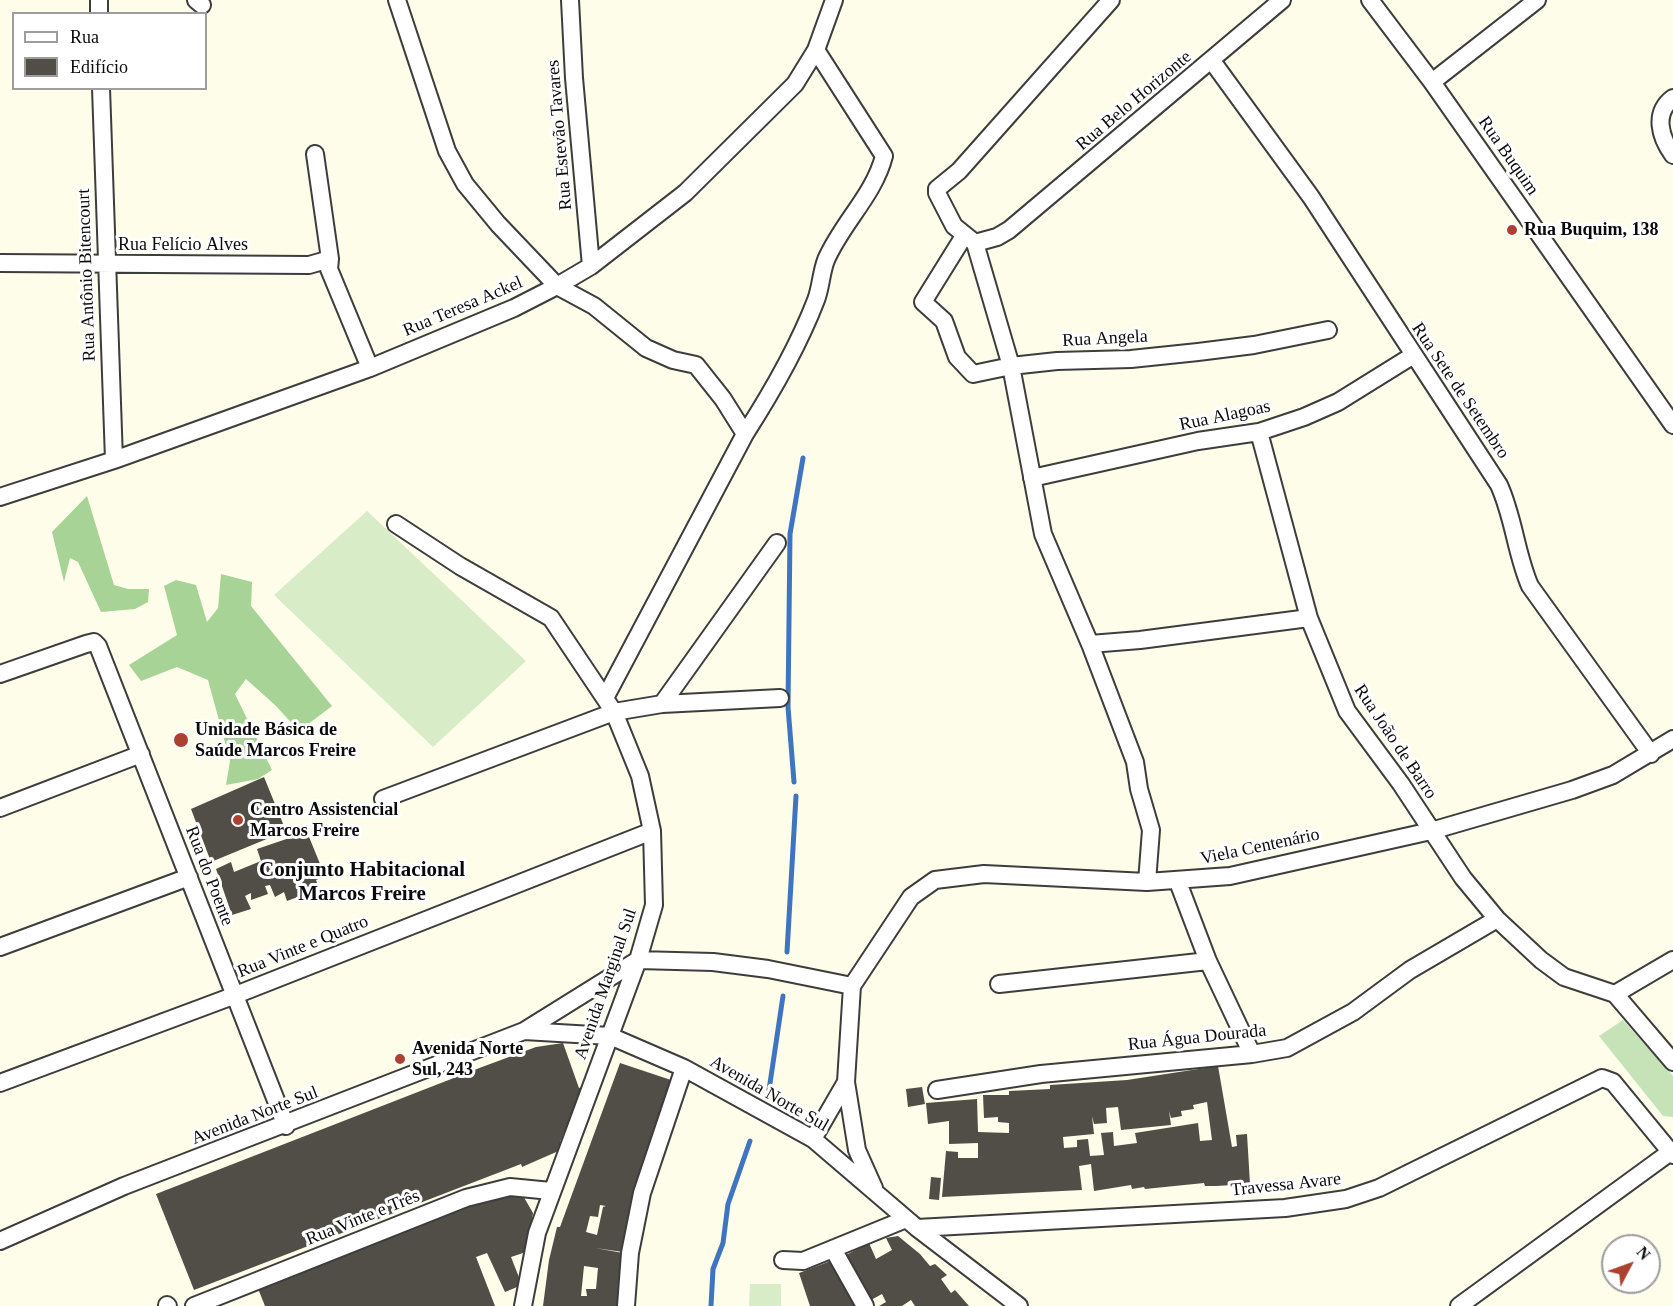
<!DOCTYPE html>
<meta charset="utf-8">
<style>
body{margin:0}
#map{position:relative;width:1673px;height:1306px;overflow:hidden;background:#fdfde9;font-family:"Times New Roman",serif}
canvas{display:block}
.legend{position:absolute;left:12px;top:12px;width:195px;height:78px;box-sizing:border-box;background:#fff;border:2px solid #9d9d9d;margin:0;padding:8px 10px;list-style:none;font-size:18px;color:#0a0a0a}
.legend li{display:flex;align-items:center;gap:12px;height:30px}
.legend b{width:30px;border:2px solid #9d9d9d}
.north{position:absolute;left:1601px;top:1234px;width:60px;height:60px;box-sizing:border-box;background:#fff;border:2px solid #9d9d9d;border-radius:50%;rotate:49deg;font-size:16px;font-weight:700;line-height:24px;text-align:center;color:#0a0a0a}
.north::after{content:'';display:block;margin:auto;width:21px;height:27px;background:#ac412f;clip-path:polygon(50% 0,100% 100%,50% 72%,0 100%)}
</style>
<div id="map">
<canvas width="1673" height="1306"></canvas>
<ul class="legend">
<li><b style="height:8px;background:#fff"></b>Rua</li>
<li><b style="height:16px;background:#514d47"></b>Edifício</li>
</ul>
<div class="north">N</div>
</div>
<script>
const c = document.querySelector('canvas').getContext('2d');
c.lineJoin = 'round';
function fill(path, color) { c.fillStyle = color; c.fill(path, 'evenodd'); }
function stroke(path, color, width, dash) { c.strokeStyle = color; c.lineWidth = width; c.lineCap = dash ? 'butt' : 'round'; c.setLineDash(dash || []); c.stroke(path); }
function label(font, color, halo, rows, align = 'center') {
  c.font = font + ' "Times New Roman",serif'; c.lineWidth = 6; c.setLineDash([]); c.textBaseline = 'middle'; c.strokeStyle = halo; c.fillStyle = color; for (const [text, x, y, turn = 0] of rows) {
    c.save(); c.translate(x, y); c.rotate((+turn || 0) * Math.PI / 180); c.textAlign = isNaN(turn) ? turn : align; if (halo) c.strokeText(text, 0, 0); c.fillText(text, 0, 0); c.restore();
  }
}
const green = new Path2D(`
 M 1623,1020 L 1673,1076 L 1673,1117 L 1663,1116 L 1599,1036 Z`);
const forest = new Path2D(`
 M 87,496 L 114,585 L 128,589 L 149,589 L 148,602 L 135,609 L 101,612 L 78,562 L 70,558 L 64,582 L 52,532 Z
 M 221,574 L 252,582 L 251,606 L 332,706 L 299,731 L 275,705 L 246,679 L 235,694 L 272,770 L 258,779 L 226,785 L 230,761 L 208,680 L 177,667 L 141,681 L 129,665 L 177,635 L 164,586 L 176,580 L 196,585 L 207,622 L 218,608 Z`);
const pitch = new Path2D(`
 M 367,511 L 526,661 L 433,747 L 274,595 Z
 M 750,1284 L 781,1284 L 781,1306 L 749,1306 Z`);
const stream = new Path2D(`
 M 794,782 L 788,707 L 790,534 L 803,458
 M 787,952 L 796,796
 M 769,1090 L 783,996
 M 711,1306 L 713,1269 L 723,1243 L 728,1204 L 750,1141`);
const building = new Path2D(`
 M 264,777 L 286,831 L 211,862 L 191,809 Z
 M 307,832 L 325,876 L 316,880 L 319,889 L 287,901 L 284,892 L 275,897 L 270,885 L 265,886 L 268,894 L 251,900 L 251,893 L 245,896 L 251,909 L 232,915 L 216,869 L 231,862 L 234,872 L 261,861 L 257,849 Z
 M 563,1043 L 579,1088 L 583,1087 L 560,1142 L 563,1149 L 522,1167 L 521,1164 L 194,1290 L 156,1194 L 482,1067 L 536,1047 Z
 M 620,1063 L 671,1080 L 644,1166 L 623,1252 L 595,1248 L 623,1253 L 620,1306 L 543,1306 L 549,1260 L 557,1227 L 560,1227 ZM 600,1205 L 606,1206 L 603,1207 L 597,1235 L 586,1232 L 590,1216 L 598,1217 ZM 584,1266 L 598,1268 L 596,1289 L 586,1289 L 587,1296 L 581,1296 Z
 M 1218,1066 L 1232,1147 L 1237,1146 L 1236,1135 L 1247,1134 L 1250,1184 L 1216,1186 L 1205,1186 L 1204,1183 L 1145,1189 L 1144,1187 L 1132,1189 L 1131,1185 L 1094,1191 L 1091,1164 L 1079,1166 L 1082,1190 L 942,1197 L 946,1151 L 958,1152 L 958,1158 L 978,1158 L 978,1143 L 949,1144 L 949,1121 L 928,1124 L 926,1103 L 977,1099 L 978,1132 L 1009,1133 L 1009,1123 L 998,1122 L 998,1117 L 984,1118 L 983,1095 L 1009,1095 L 1009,1091 L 1050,1089 L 1050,1085 L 1127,1080 ZM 1207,1102 L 1212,1140 L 1200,1141 L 1198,1123 L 1135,1133 L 1137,1143 L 1114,1146 L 1113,1132 L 1101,1133 L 1104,1155 L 1090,1156 L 1088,1139 L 1077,1140 L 1077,1147 L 1064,1148 L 1063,1137 L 1094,1134 L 1092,1116 L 1094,1124 L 1107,1123 L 1106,1108 L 1118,1107 L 1121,1130 L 1171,1125 L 1169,1111 L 1171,1118 L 1182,1116 L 1181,1111 L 1194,1109 L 1193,1105 Z
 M 922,1087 L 925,1104 L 908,1107 L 906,1089 Z
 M 931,1177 L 941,1178 L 939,1200 L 929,1199 Z
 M 503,1192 L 522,1194 L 533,1213 L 526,1252 L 511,1257 L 522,1285 L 505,1292 L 487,1253 L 476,1257 L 495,1306 L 265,1306 L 257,1286 Z
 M 898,1236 L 920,1254 L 930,1266 L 935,1264 L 947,1275 L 941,1279 L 951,1293 L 955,1290 L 969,1306 L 915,1306 L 911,1300 L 902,1306 L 879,1306 L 886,1302 L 882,1294 L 871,1300 L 846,1255 L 869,1243 L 876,1259 L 892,1250 L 886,1238 Z
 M 833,1260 L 856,1306 L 810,1306 L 799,1273 Z`);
const street = new Path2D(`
 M 99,0 L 99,14
 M 196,0 L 202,5
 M 397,0 L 447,151 L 465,184 L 498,224 L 557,286 L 594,306 L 646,348 L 673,360 L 696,365 L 723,399 L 745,434
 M 570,0 L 574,78 L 591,266
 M 1111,0 L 959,171 L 937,189 L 937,193 L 954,226 L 975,243 L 997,237 L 1009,230 L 1282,0
 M 1370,0 L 1432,82 L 1673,425
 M 1212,61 L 1311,197 L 1499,485 C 1514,518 1516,554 1530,586 L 1651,754
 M 1432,82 L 1537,0
 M 101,88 L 114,460
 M 1673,98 C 1653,113 1660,137 1673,155
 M 315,154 L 330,259
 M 964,236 L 923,302 L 944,321 L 957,357 L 973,374 L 1011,366 L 1057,361 L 1131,359 L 1198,352 L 1254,345 L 1328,330
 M 975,243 L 1011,366 L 1043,534 L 1090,644 L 1135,762 L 1139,789 L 1151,830 L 1147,882
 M 0,263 L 309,265 L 330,259 L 329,269 L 370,368
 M 1259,432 L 1309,618 L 1347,711 L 1401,784 L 1463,878 L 1497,919 L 1541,960 L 1564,977 L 1615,994 L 1673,1062
 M 1032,478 L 1198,441 L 1259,432 L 1304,417 L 1338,402 L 1412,356
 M 0,497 L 114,460 L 370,368 L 514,308 L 557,286 L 591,266 L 685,193 L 795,84 L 816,50 L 834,0
 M 396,524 L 460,566 L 551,618 L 614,712 L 640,776 L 652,831 L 654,905 L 638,960 L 537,1233 L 523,1306
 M 1090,644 L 1140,640 L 1309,618
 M 0,674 L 86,644 L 94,642 L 98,646 L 286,1126
 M 605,698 L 745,434 C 772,392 798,347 816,300 C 821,287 821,273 826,260 C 842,223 874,195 884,156 L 816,50
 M 662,704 L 777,543
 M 383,799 L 614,712 L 662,704 L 780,698
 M 0,808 L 141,754
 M 1178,882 L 1208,961 L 1252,1054
 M 0,947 L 189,877
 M 999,984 L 1208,961
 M 1615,994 L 1673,960
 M 524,1031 L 638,960 L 713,962 L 768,969 L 852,986
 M 0,1083 L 233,996 L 652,831
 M 937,1090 L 1041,1074 L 1252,1054 L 1287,1048 L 1353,1012 L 1410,970 L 1497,919
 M 813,1139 L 846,1082
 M 874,1188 L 857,1150 L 846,1082 L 852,986 L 911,897 L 935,880 L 984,874 L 1147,882 L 1230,876 L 1431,831 L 1572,790 L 1613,775 L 1673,739
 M 917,1228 L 1285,1208 L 1346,1199 L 1379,1188 L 1602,1078 L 1613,1082 L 1673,1155
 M 0,1241 L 124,1186 L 524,1031 L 610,1036 L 684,1068 L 813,1139 L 917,1228 L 1019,1306
 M 833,1249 L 865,1306
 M 783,1260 L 803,1261 L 906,1219
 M 167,1305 L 168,1306
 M 194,1306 L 466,1198 L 510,1187 L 551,1191
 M 626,1306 L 630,1253 L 642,1193 L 684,1068
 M 1459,1306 L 1673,1150`);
const markers = [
 [1512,230,6,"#ac412f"],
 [181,740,8,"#ac412f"],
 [238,820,6,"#ac412f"],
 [400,1059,6,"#ac412f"]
];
const streetNames = [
 ["Rua Belo Horizonte",1134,101,-40],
 ["Rua Estevão Tavares",560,135,-95],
 ["Rua Buquim",1508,156,55],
 ["Rua Felício Alves",183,245],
 ["Rua Antônio Bitencourt",87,275,-92],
 ["Rua Teresa Ackel",463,307,-23],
 ["Rua Angela",1105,339,-3],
 ["Rua Sete de Setembro",1460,391,56],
 ["Rua Alagoas",1225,416,-12],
 ["Rua João de Barro",1395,742,56],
 ["Viela Centenário",1260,847,-12],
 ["Rua do Poente",209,876,69],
 ["Rua Vinte e Quatro",303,947,-22],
 ["Avenida Marginal Sul",606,984,-71],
 ["Rua Água Dourada",1197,1038,-6],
 ["Avenida Norte Sul",769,1094,30],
 ["Avenida Norte Sul",255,1116,-21],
 ["Travessa Avare",1286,1185,-6],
 ["Rua Vinte e Três",363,1218,-22]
];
const poiNames = [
 ["Rua Buquim, 138",1524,230],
 ["Unidade Básica de",195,730],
 ["Saúde Marcos Freire",195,751],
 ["Centro Assistencial",250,810],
 ["Marcos Freire",250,831],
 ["Avenida Norte",412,1049],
 ["Sul, 243",412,1070]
];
const quarterNames = [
 ["Conjunto Habitacional",362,871],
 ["Marcos Freire",362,895]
];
fill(green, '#c5e3b6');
fill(forest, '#a7d397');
fill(pitch, '#d8ecc7');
stroke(stream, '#3f75c0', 5);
fill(building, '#514d47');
stroke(street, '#3d3d3d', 20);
stroke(street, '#fff', 16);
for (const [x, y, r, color] of markers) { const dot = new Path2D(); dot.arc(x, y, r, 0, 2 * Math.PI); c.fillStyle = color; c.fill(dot); stroke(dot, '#fff', 2); }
label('18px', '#0a0a0a', '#fff', streetNames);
label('bold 18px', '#0a0a0a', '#fff', poiNames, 'left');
label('bold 21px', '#0a0a0a', '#fff', quarterNames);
</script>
